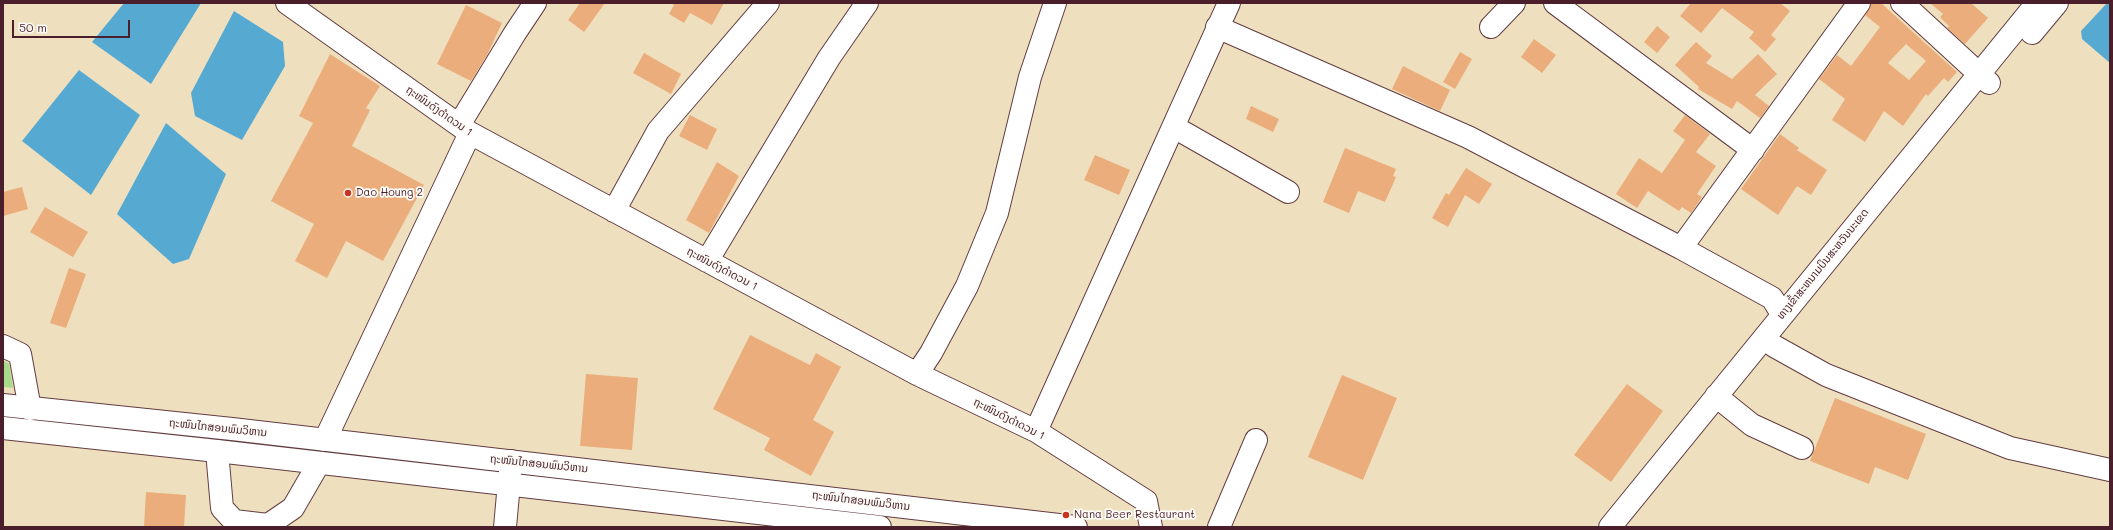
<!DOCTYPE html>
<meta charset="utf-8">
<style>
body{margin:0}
#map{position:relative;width:2113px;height:530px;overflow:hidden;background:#eee0bf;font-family:Mali,sans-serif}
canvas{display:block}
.frame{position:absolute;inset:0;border:4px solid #4a1f2b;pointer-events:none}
.scale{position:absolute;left:12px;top:20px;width:118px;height:18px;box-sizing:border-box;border:2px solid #4a1f2b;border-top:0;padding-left:5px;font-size:12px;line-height:14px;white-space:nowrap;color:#4a1f2b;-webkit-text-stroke:3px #fdfcf7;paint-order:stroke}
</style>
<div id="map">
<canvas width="2113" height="530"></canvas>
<div class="frame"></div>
<div class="scale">50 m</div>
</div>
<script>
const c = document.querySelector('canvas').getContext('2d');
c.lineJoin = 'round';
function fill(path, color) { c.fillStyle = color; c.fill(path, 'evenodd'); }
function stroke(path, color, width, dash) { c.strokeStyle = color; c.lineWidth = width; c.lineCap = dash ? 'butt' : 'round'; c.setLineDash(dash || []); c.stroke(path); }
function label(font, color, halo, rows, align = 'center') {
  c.font = font + ' Mali,"Noto Sans Lao",sans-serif'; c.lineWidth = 3.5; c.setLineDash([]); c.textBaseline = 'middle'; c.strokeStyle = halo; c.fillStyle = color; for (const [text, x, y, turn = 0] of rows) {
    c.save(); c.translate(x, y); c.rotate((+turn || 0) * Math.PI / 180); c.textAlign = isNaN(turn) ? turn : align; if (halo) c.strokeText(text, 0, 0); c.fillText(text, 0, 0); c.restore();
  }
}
const green = new Path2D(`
 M 3,360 L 9,364 L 13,388 L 3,387 Z`);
const water = new Path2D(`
 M 124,3 L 201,3 L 151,84 L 92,42 Z
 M 2107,3 L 2110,3 L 2110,63 L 2082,39 L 2081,31 Z
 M 234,11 L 283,42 L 285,66 L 242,140 L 195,116 L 191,93 Z
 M 79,70 L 140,115 L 91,195 L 22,141 Z
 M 166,123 L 226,174 L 189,259 L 173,264 L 117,214 Z`);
const building = new Path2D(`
 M 580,3 L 605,3 L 584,32 L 568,20 Z
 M 671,3 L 724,3 L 712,25 L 690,13 L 684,23 L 669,14 L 674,5 Z
 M 1691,3 L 1780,3 L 1790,11 L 1771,35 L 1776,39 L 1765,52 L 1749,38 L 1754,32 L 1722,8 L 1701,33 L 1680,16 Z
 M 1871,3 L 1881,3 L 1957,72 L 1948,82 L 1944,78 L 1928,96 L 1926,94 L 1903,126 L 1884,111 L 1865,142 L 1832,120 L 1845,99 L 1819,79 L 1837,55 L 1851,66 L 1880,27 L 1865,15 ZM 1906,44 L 1926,61 L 1909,80 L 1888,63 Z
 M 1930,3 L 1971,3 L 1988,18 L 1965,44 L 1947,28 L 1949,26 L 1940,17 L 1943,14 Z
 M 466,5 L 502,23 L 487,55 L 471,81 L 437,64 Z
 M 1657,26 L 1670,37 L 1657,53 L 1644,42 Z
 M 1534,39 L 1556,55 L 1542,73 L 1521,57 Z
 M 1696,42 L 1712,56 L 1706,63 L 1732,79 L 1758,54 L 1777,74 L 1755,95 L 1769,106 L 1760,118 L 1737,101 L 1732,109 L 1698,89 L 1699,87 L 1675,65 Z
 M 1460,52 L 1472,59 L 1455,89 L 1443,82 Z
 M 644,53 L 681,74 L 671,94 L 633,73 Z
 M 330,54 L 380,86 L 366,108 L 370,110 L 352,146 L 424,185 L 383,261 L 346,241 L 327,278 L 295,261 L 314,224 L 271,201 L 313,123 L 299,116 Z
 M 1403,66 L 1450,90 L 1440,111 L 1392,89 Z
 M 1251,106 L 1279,119 L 1273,132 L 1246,119 Z
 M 690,115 L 717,129 L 707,150 L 679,136 Z
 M 1685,115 L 1710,134 L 1696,152 L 1716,166 L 1697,194 L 1702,197 L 1691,213 L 1682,207 L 1679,211 L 1648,191 L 1637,208 L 1616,194 L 1639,158 L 1662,173 L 1685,140 L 1673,131 Z
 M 1780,134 L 1799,148 L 1797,150 L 1827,170 L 1811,195 L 1797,186 L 1778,215 L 1741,189 Z
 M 1345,148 L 1396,169 L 1393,176 L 1396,177 L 1385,202 L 1358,191 L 1349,213 L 1323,202 Z
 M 1095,155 L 1130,170 L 1119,195 L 1084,180 Z
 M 717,162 L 739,176 L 709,233 L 686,220 Z
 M 1466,168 L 1492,184 L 1479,204 L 1465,195 L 1448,227 L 1432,218 L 1446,193 L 1449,195 Z
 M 22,187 L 28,209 L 3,216 L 3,192 Z
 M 45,207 L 88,232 L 73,257 L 30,232 Z
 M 69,268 L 86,274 L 66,328 L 50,323 Z
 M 750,335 L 810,365 L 816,353 L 841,367 L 813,420 L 834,432 L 811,476 L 764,450 L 770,438 L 713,409 Z
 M 586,374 L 638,378 L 632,450 L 580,446 Z
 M 1342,375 L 1397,398 L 1363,480 L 1308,457 Z
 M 1627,384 L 1663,411 L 1611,482 L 1574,455 Z
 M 1835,398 L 1926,434 L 1908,480 L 1875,467 L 1869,484 L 1810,461 Z
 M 146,492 L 186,495 L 184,527 L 144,527 Z`);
const minor = new Path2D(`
 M 287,3 L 470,133 L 917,374 L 1036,431 L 1146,501 L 1151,527
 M 1555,3 L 1753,150
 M 1902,3 L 1989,83
 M 1217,27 L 1468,137 L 1681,248 L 1859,3
 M 1491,27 L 1514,3
 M 2032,33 L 2057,3
 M 459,125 L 515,33 L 535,3
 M 1174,127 L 1288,192
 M 614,211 L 658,131 L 768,3
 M 1681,248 L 1772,298 L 1782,314
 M 707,261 L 829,58 L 867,3
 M 3,346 L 20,354 L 30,409
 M 1774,346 L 1826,375 L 2010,448 L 2110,470
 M 917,374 L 931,353 L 967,286 L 997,213 L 1030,77 L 1055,3
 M 1716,396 L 1752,425 L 1802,448
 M 1036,431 L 1229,3
 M 325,440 L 470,133
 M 217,451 L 222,508 L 234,521 L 268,525 L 293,508 L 319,463
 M 505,527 L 511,461
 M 1219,527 L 1256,440
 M 1610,527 L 2037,3`);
const highway = new Path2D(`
 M 3,405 L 232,429 L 1076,527
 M 3,428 L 217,451 L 880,527`);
const markers = [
 [348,193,4,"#c8321e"],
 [1066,515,4,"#c8321e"]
];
const streetNames = [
 ["ຖະໜົນດົງດຳດວນ 1",439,111,35],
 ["ທາງເຂົ້າສະຫນາມບິນສະຫວັນນະເຂດ",1823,264,-51],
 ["ຖະໜົນດົງດຳດວນ 1",722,269,28],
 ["ຖະໜົນດົງດຳດວນ 1",1009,419,27],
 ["ຖະໜົນໄກສອນພົມວິຫານ",218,428,6],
 ["ຖະໜົນໄກສອນພົມວິຫານ",539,464,6],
 ["ຖະໜົນໄກສອນພົມວິຫານ",861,501,7]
];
const poiNames = [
 ["Dao Houng 2",356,193],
 ["Nana Beer Restaurant",1074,515]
];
fill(green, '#a7db8a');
fill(water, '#56aad2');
fill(building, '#ebad7b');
stroke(minor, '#633c41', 24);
stroke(highway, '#633c41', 24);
stroke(minor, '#fff', 22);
stroke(highway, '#fff', 22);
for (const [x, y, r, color] of markers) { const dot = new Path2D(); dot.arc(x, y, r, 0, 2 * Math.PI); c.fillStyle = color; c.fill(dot); stroke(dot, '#fdfcf7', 1.5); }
label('11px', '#4a1f2b', '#fdfcf7', streetNames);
label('11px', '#4a1f2b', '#fdfcf7', poiNames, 'left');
</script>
